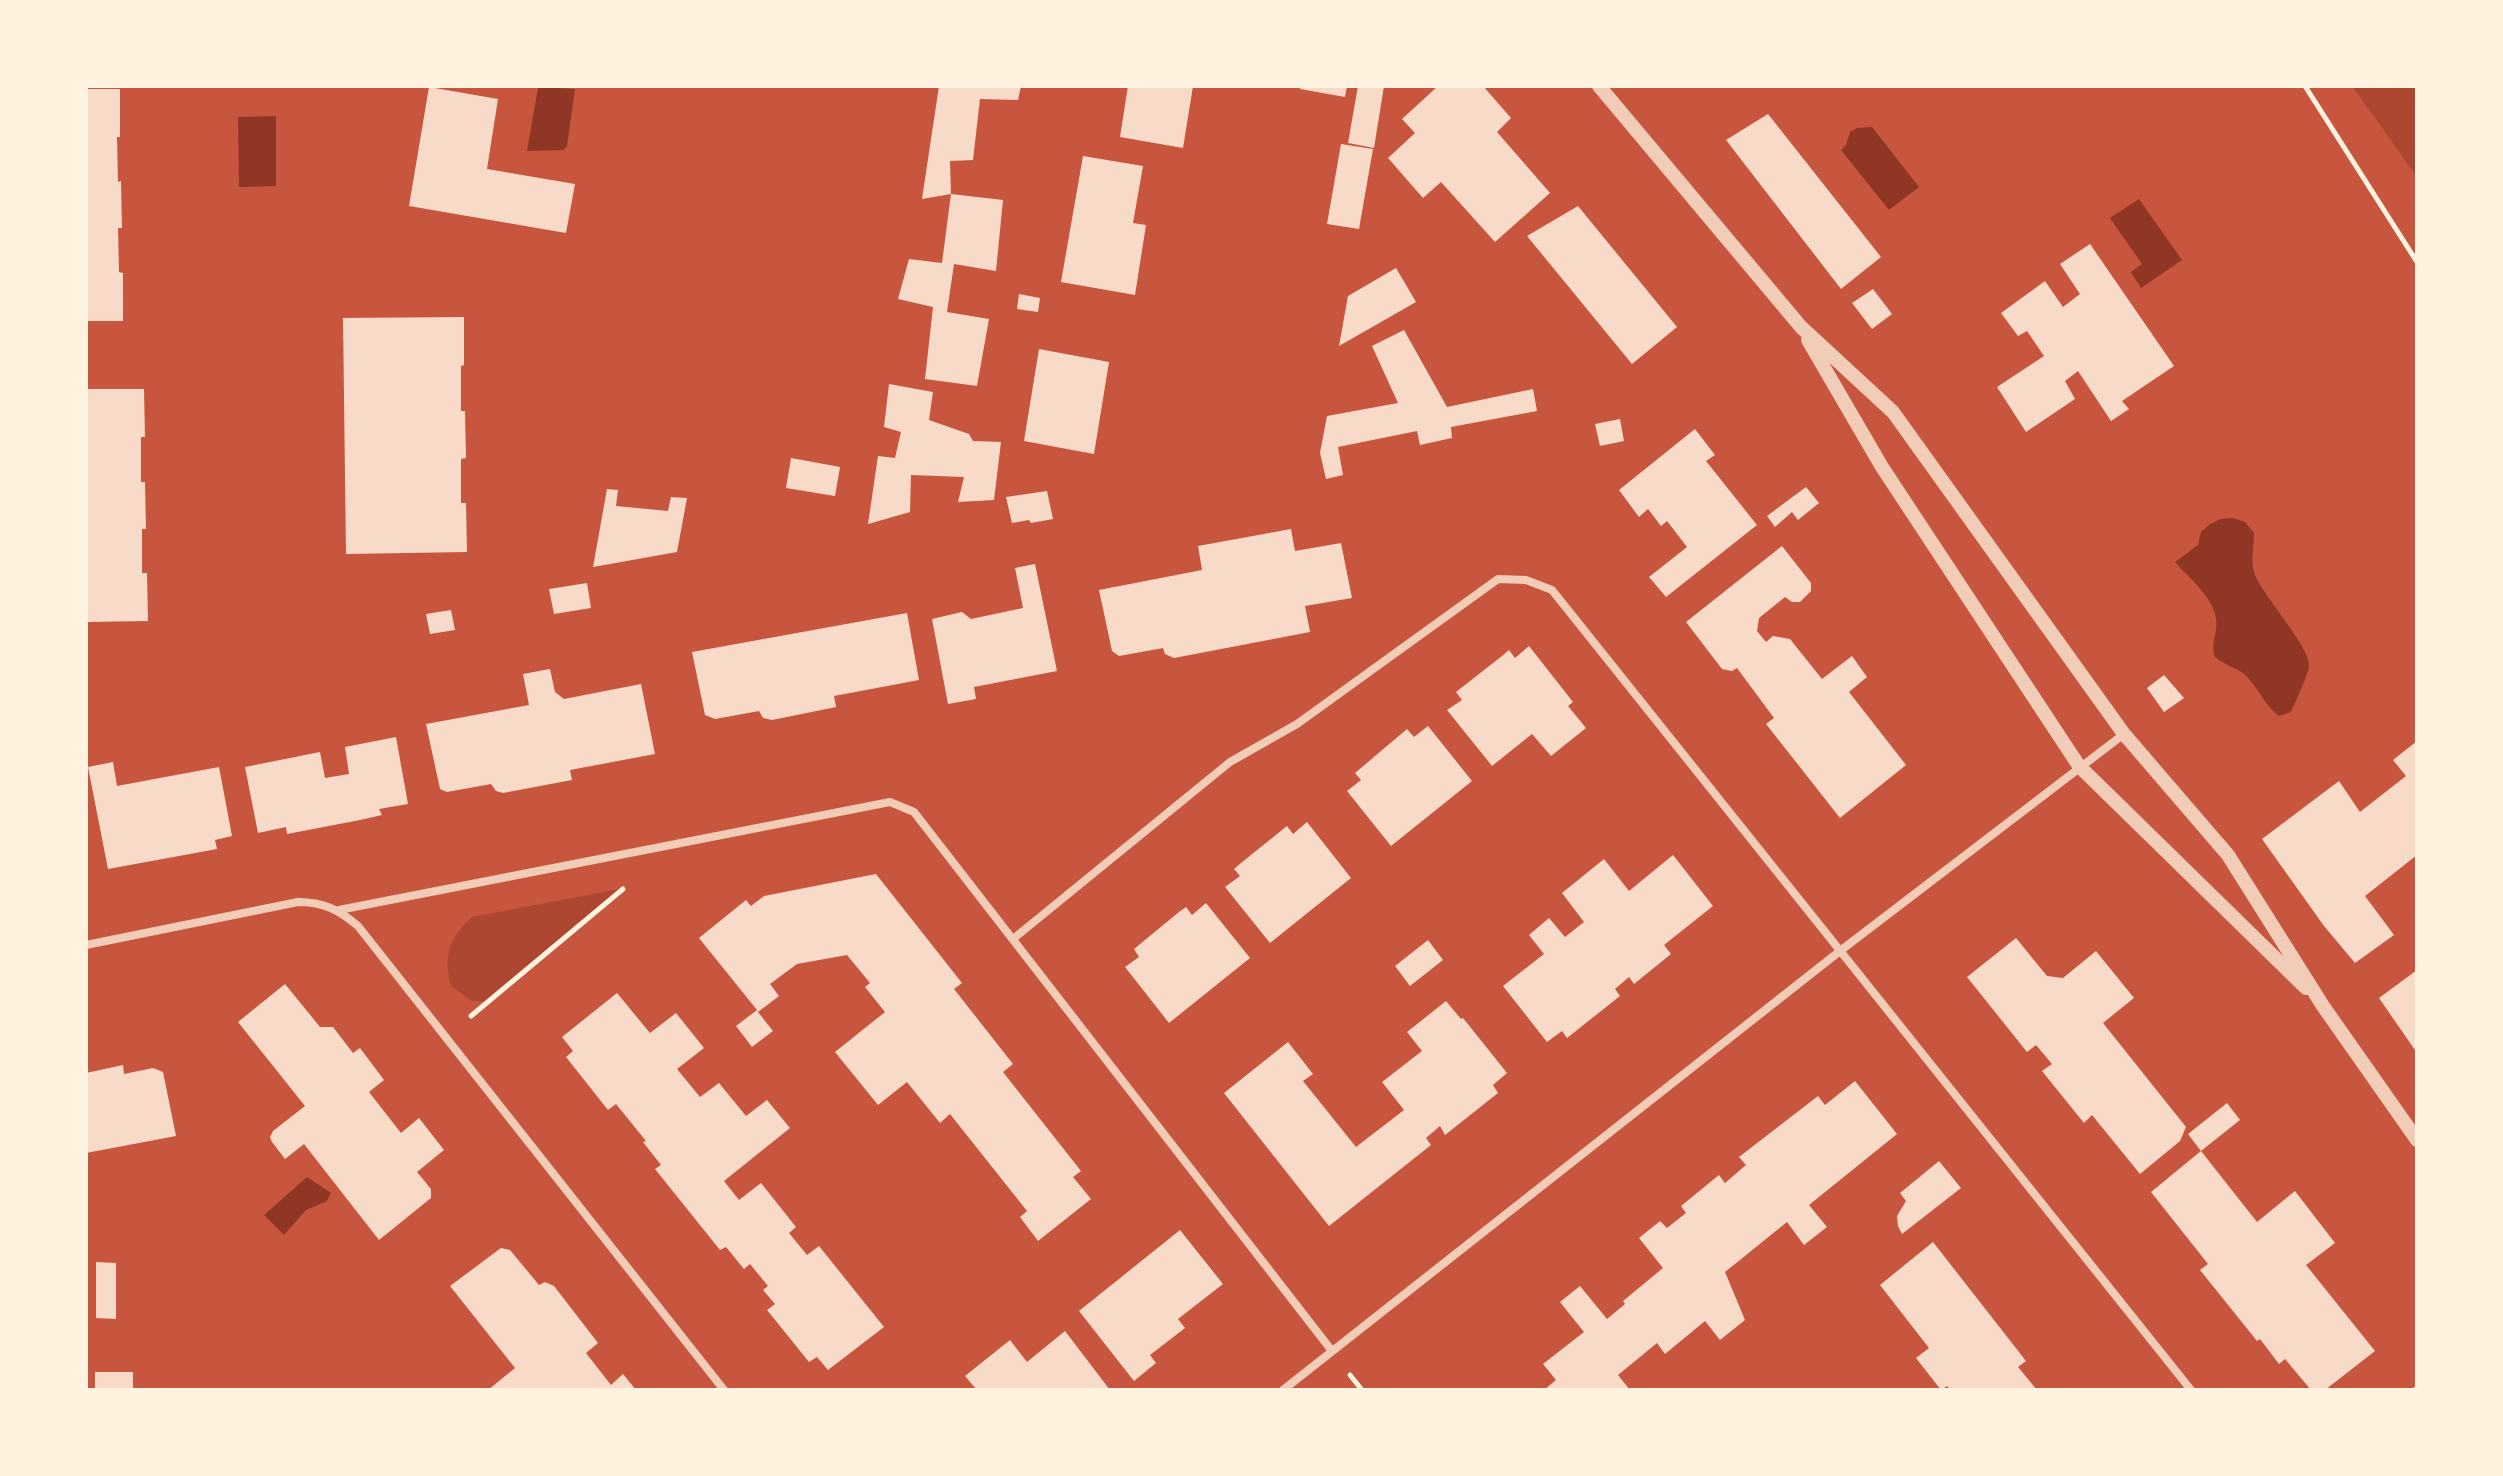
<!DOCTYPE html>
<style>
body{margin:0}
#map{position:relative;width:2503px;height:1476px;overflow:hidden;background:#c8553d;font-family:"PT Serif",serif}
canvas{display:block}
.frame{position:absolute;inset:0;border:88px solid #fff3e0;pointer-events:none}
</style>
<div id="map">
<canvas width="2503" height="1476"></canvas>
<div class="frame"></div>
</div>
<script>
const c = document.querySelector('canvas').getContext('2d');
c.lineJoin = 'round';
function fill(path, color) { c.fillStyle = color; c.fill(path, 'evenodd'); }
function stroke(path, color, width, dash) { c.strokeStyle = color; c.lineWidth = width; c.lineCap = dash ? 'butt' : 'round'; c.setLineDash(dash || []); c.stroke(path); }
const green = new Path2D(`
 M 2352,86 L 2417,86 L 2417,177 Z
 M 625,888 L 490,1002 L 472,1001 L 451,986 C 443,956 449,938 472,917 Z`);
const water = new Path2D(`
 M 541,87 L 575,89 L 567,146 L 563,150 L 527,151 L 538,88 Z
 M 276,116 L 276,186 L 239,187 L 238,117 Z
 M 1872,127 L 1919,187 L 1889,210 L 1841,150 L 1846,145 L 1850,132 L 1857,128 Z
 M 2139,199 L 2182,260 L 2141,288 L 2131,272 L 2142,264 L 2110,218 Z
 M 2233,518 L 2245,522 L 2254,533 C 2254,547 2250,562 2255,575 C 2265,599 2309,645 2309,666 C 2308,675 2295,703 2291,712 L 2279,716 C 2264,705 2258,687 2244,674 C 2235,667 2224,665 2215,657 C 2210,644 2218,633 2216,619 C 2214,598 2189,578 2175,562 L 2198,545 L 2201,532 L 2210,524 L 2221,519 Z
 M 307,1177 L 331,1193 L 327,1201 L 306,1210 L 284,1235 L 264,1215 Z`);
const building = new Path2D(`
 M 939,86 L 1021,86 L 1018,100 L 980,99 L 973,160 L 950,161 L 951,194 L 922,199 Z
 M 1128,86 L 1193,86 L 1183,148 L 1120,137 Z
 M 1301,86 L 1347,86 L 1345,97 L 1300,89 Z
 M 1358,86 L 1384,86 L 1374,148 L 1348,143 Z
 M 1438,86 L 1483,86 L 1511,118 L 1497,132 L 1550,193 L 1495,242 L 1441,182 L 1423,198 L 1388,158 L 1415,133 L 1402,119 Z
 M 429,87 L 498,99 L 487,169 L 575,184 L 566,233 L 409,206 Z
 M 86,89 L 120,89 L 120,137 L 117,137 L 118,182 L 121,181 L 122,228 L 118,228 L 119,272 L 123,273 L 123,321 L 86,321 Z
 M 1768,114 L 1881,257 L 1841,289 L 1726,140 Z
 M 1341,144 L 1373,149 L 1359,229 L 1327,224 Z
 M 1083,156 L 1143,166 L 1133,223 L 1146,225 L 1135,295 L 1061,282 Z
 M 951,194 L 1003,200 L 996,271 L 954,264 L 947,312 L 989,319 L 977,386 L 925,379 L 933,307 L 898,299 L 909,259 L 942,263 Z
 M 1578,206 L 1677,327 L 1632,364 L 1527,236 Z
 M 2090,244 L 2174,366 L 2122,401 L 2129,409 L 2111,421 L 2078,371 L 2065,381 L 2075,399 L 2026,432 L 1997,387 L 2044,356 L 2027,331 L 2018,336 L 2001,313 L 2045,281 L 2063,307 L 2080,294 L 2060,264 Z
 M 1396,268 L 1416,302 L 1339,346 L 1348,296 Z
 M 1873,289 L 1892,314 L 1872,329 L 1852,303 Z
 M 1019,294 L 1040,298 L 1038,312 L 1017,309 Z
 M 464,317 L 464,365 L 461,366 L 461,411 L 465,411 L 466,458 L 461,459 L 461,503 L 466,503 L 467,552 L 346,554 L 343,318 Z
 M 1404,330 L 1447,407 L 1533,389 L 1537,411 L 1451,427 L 1452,438 L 1420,445 L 1417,431 L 1338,447 L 1343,475 L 1326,479 L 1320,453 L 1327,416 L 1398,403 L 1372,346 Z
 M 1039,349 L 1109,362 L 1094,454 L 1024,441 Z
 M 889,384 L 933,392 L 929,420 L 969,434 L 973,441 L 1001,442 L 994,500 L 958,502 L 964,477 L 911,475 L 910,512 L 868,524 L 878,456 L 895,458 L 901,432 L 884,427 Z
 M 86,389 L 144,389 L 145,437 L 141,437 L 141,482 L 145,482 L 146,529 L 142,529 L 142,573 L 147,573 L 148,621 L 86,622 Z
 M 1620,419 L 1624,441 L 1600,446 L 1595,424 Z
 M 1695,429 L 1715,455 L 1706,461 L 1757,525 L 1666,597 L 1649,577 L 1687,547 L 1667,521 L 1661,526 L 1648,509 L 1639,517 L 1619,490 Z
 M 791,458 L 840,467 L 835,496 L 786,488 Z
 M 1806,487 L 1819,503 L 1798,520 L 1792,512 L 1775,527 L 1767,516 Z
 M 607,489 L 618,490 L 616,506 L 668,511 L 671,497 L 687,498 L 677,552 L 593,567 Z
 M 1047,491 L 1053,519 L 1031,523 L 1029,520 L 1012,523 L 1006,497 Z
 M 1291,529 L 1295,551 L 1341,543 L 1352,598 L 1305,606 L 1310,632 L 1174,658 L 1165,654 L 1163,648 L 1119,656 L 1112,651 L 1099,590 L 1202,570 L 1198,546 Z
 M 1782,546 L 1811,583 L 1811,591 L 1800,602 L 1792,602 L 1785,597 L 1759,618 L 1757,631 L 1766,642 L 1773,636 L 1790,639 L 1822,679 L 1852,656 L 1867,677 L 1849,692 L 1906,765 L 1840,818 L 1766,724 L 1774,718 L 1737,668 L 1732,671 L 1722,669 L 1686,622 Z
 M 1035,564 L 1057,671 L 974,687 L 976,699 L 948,704 L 932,619 L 962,612 L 971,619 L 1023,608 L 1015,568 Z
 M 587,583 L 591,608 L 554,614 L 549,589 Z
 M 451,610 L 455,630 L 430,634 L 426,614 Z
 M 907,613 L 919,680 L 834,696 L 836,707 L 772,720 L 763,718 L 759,711 L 715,719 L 705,715 L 692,652 Z
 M 1529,646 L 1573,702 L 1568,706 L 1586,728 L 1551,756 L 1532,734 L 1492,766 L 1447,710 L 1462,700 L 1456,692 L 1502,656 L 1509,650 L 1515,658 Z
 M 550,669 L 555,692 L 564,699 L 641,684 L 655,754 L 570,770 L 572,780 L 503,793 L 496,791 L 491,784 L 447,792 L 440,789 L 426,724 L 529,705 L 523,674 Z
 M 2164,675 L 2184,698 L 2164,712 L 2147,688 Z
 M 1428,726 L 1472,781 L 1391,846 L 1347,791 L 1361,780 L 1355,773 L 1407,729 L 1414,737 Z
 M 396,737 L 408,804 L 379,809 L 382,815 L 360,820 L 287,834 L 286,827 L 258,833 L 245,767 L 320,752 L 325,778 L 349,774 L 345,747 Z
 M 2417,741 L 2417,855 L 2365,896 L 2394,935 L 2355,963 L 2324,926 L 2262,839 L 2339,781 L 2360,812 L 2406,776 L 2393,760 Z
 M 113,762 L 117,786 L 219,767 L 232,836 L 215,840 L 217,849 L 108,869 L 88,767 Z
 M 1307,822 L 1351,878 L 1270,943 L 1225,887 L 1240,876 L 1234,869 L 1241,863 L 1287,826 L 1293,834 Z
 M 1673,855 L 1713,906 L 1664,945 L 1671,954 L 1634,984 L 1629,977 L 1615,989 L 1620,996 L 1567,1038 L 1562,1031 L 1547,1042 L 1503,986 L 1544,954 L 1529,935 L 1549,918 L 1565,937 L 1584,922 L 1562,893 L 1604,859 L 1629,891 Z
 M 876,874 L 962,983 L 954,989 L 1013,1064 L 1003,1072 L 1081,1171 L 1073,1177 L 1091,1199 L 1038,1241 L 1020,1217 L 1027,1211 L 950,1114 L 940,1123 L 907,1082 L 878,1105 L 835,1052 L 885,1012 L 865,987 L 870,983 L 847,955 L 797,964 L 770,984 L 779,996 L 758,1012 L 773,1031 L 752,1047 L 736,1026 L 757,1010 L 699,938 L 746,900 L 751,906 L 764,896 Z
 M 1206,903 L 1250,958 L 1169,1023 L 1125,967 L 1139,957 L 1134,949 L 1179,912 L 1186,907 L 1192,915 Z
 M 2016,938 L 2047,976 L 2063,978 L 2096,951 L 2134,998 L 2103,1023 L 2186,1127 L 2180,1141 L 2140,1174 L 2092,1115 L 2084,1123 L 2042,1071 L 2052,1064 L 2036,1045 L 2027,1052 L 1967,977 Z
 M 1428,940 L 1443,960 L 1410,986 L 1395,966 Z
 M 2417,970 L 2417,1053 L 2379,998 Z
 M 285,984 L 320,1027 L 333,1027 L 353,1053 L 360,1048 L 384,1080 L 369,1092 L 401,1133 L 419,1118 L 444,1150 L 417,1172 L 431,1189 L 431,1198 L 379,1240 L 304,1144 L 285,1159 L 272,1142 L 270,1137 L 273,1131 L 305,1106 L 238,1022 Z
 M 617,993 L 650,1033 L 676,1013 L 704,1048 L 677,1069 L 700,1097 L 719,1083 L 746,1116 L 767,1100 L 790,1128 L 724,1181 L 739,1200 L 761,1183 L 796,1227 L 789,1233 L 807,1255 L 819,1246 L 884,1327 L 828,1370 L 817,1357 L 809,1362 L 767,1310 L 775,1304 L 763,1290 L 768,1286 L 750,1264 L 744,1269 L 726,1247 L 720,1250 L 655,1169 L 661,1165 L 643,1142 L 646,1141 L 616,1104 L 608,1110 L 566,1057 L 573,1051 L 562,1037 Z
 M 1446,1001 L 1461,1019 L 1463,1018 L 1507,1073 L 1493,1085 L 1498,1093 L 1445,1135 L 1440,1126 L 1426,1138 L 1431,1145 L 1329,1226 L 1224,1093 L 1288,1042 L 1313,1074 L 1303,1081 L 1356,1147 L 1404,1110 L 1382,1082 L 1422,1051 L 1407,1032 Z
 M 123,1065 L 124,1074 L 153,1068 L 163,1072 L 176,1136 L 86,1153 L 86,1073 Z
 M 1855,1081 L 1897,1134 L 1809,1205 L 1827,1227 L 1804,1245 L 1787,1222 L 1725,1272 L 1745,1320 L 1720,1340 L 1705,1321 L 1665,1354 L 1657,1343 L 1618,1375 L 1630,1390 L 1544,1390 L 1556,1380 L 1543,1364 L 1584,1332 L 1560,1302 L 1580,1286 L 1607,1319 L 1625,1304 L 1623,1301 L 1663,1268 L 1639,1238 L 1660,1221 L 1667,1228 L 1686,1213 L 1681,1206 L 1719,1175 L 1725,1183 L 1746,1165 L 1739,1157 L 1818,1096 L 1825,1105 Z
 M 2227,1103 L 2240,1120 L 2201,1151 L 2188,1134 Z
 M 2201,1151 L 2257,1222 L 2295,1191 L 2335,1243 L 2306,1265 L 2375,1351 L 2325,1390 L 2311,1390 L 2285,1359 L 2279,1364 L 2260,1339 L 2257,1341 L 2200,1270 L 2208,1264 L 2151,1192 Z
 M 1939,1161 L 1961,1188 L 1902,1234 L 1898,1226 L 1897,1216 L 1906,1201 L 1900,1193 Z
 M 1180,1230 L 1223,1284 L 1178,1319 L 1185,1328 L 1150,1355 L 1156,1363 L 1134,1381 L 1079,1311 Z
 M 1933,1242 L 2026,1361 L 2018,1367 L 2037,1390 L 1950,1390 L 1947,1386 L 1941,1390 L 1916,1358 L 1929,1348 L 1880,1285 Z
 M 501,1248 L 510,1250 L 539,1285 L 545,1282 L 554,1286 L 598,1343 L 586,1353 L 611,1385 L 623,1374 L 636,1390 L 488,1390 L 515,1368 L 450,1286 Z
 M 96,1262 L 116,1263 L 116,1319 L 96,1318 Z
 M 1065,1331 L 1110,1390 L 977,1390 L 965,1376 L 1010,1340 L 1027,1362 Z
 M 95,1372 L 133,1372 L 133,1390 L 95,1390 Z`);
const path = new Path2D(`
 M 2305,86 L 2417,262
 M 471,1016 L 623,889
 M 1350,1375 L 1362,1390
 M 2415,1390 L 2417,1388`);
const minor = new Path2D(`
 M 339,910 L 890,802 L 914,812 L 1332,1351
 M 1013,939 L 1230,762 L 1297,724 L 1498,579 L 1526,580 L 1552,590 L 2191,1390
 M 86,945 L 298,902 C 324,902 339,910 358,926 L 724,1390
 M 1283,1390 L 1840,951 L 2124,734`);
const tertiary = new Path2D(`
 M 1599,86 L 1801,327 L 1893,412 L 2124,734 L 2228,855 L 2323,1006 L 2417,1140
 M 1808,340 L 1882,467 L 2079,766 L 2306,988`);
fill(green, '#ae4732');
fill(water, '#8f3625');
fill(building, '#f7dbc8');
stroke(path, '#fff3e0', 5);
stroke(minor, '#f1ccb7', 8);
stroke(tertiary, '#f1ccb7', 14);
</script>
